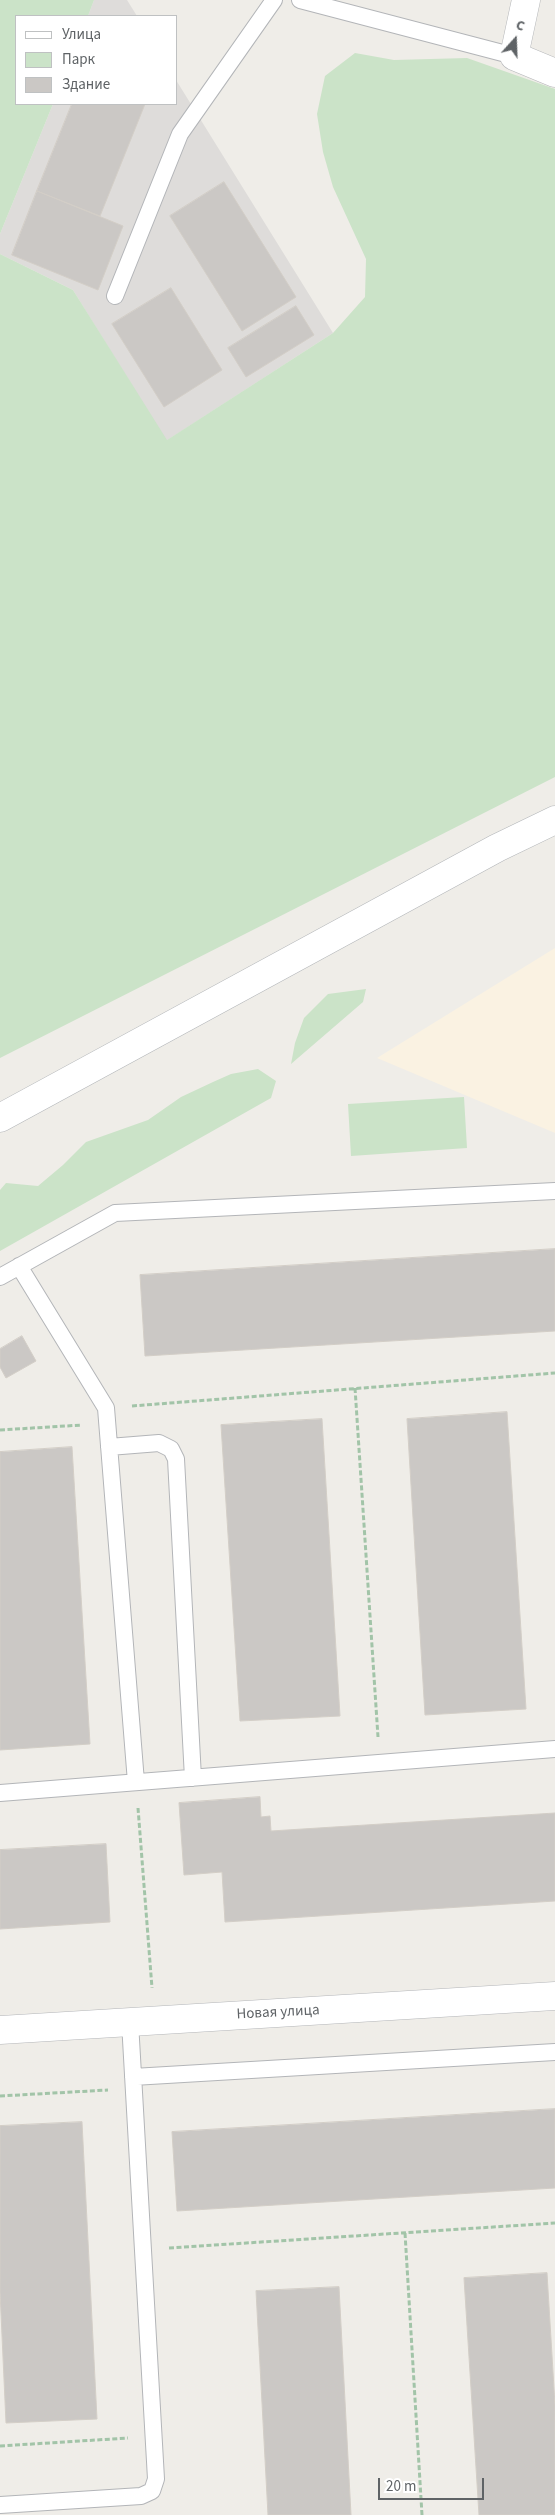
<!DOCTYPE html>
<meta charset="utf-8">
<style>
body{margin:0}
#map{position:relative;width:555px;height:2515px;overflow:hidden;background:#efede8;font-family:"Source Sans 3",sans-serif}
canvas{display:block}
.legend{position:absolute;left:15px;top:15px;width:162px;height:90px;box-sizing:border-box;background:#fff;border:1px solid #bfc1c2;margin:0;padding:6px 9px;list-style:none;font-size:15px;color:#5f6366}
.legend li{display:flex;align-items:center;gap:10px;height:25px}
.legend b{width:25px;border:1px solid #bfc1c2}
.north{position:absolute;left:490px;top:15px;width:50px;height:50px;-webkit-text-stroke:4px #fff;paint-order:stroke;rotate:20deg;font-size:14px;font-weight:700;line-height:20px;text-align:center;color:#5f6366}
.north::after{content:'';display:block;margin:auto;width:18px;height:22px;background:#5f6366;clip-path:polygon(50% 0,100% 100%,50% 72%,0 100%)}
.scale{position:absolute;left:378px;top:2478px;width:106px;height:22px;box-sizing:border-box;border:2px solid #5f6366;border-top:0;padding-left:6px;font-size:15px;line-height:18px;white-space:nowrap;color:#5f6366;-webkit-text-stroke:4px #fff;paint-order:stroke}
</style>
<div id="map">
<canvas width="555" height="2515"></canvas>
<ul class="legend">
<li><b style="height:6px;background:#fff"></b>Улица</li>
<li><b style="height:14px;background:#cbe3c8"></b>Парк</li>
<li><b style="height:14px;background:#cbc8c5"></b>Здание</li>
</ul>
<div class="north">С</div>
<div class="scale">20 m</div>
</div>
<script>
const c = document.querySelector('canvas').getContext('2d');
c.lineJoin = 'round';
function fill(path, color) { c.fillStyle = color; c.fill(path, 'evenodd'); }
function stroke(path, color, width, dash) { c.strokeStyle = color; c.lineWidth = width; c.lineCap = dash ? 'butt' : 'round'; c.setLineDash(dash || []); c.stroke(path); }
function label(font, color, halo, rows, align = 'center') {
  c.font = font + ' "Source Sans 3",sans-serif'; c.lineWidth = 4; c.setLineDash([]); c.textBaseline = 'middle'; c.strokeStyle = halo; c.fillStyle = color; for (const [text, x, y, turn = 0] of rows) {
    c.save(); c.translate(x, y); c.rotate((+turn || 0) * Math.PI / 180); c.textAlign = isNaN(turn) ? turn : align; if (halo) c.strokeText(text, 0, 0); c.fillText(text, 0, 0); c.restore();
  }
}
const commercial = new Path2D(`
 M 555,948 L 555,1133 L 377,1058 Z`);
const industrial = new Path2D(`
 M 94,0 L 127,0 L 137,16 L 88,16 Z
 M 176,80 L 333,333 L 166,441 L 73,290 L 0,254 L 0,234 L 53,104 L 176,104 Z`);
const green = new Path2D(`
 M 0,0 L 94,0 L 88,16 L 16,16 L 16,104 L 53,104 L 0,234 Z
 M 355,53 L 394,60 L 467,58 L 555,89 L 555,777 L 0,1058 L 0,254 L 73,290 L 167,440 L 333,333 L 365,297 L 366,259 L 333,187 L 323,152 L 317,114 L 325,76 Z
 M 366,989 L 363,1002 L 291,1064 L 295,1043 L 304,1018 L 328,994 Z
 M 258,1069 L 276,1081 L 271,1098 L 0,1251 L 0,1190 L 6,1183 L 38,1186 L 63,1165 L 86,1142 L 148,1120 L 181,1097 L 213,1082 L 231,1074 Z
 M 464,1097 L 467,1148 L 351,1156 L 348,1104 Z`);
const building = new Path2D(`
 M 72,104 L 145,104 L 100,216 L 37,191 Z
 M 224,182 L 296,297 L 242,331 L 170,216 Z
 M 37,191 L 123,226 L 98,290 L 12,255 Z
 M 171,288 L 222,370 L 164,407 L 112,324 Z
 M 296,306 L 314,335 L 246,377 L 228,348 Z
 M 555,1249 L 555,1331 L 145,1356 L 140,1275 Z
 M 22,1336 L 36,1361 L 6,1378 L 0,1367 L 0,1349 Z
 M 507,1412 L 526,1709 L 425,1715 L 407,1419 Z
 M 322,1419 L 340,1716 L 240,1721 L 221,1425 Z
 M 72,1447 L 90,1744 L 0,1750 L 0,1452 Z
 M 260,1797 L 261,1817 L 270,1816 L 271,1831 L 555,1813 L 555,1901 L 225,1922 L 222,1872 L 184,1875 L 179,1803 Z
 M 106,1844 L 110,1922 L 0,1929 L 0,1850 Z
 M 555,2109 L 555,2188 L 177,2211 L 172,2132 Z
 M 82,2122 L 97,2419 L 6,2423 L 0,2292 L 0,2126 Z
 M 547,2273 L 555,2405 L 555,2515 L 479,2515 L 464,2278 Z
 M 339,2287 L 351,2515 L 268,2515 L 256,2291 Z`);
const path = new Path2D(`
 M 355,1388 L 378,1737
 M 132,1406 L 555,1373
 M 0,1430 L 82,1425
 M 138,1808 L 152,1988
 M 0,2096 L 108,2090
 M 405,2233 L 422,2515
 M 169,2248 L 555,2223
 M 0,2446 L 128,2438`);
const service = new Path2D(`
 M 300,0 L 514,56
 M 115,296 L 180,134 L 274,0
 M 19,1266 L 106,1408 L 136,1782
 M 0,1277 L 115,1213 L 555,1191
 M 109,1447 L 159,1443 L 171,1449 L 176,1459 L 193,1778
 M 0,1793 L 555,1749
 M 133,2077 L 555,2052
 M 0,2505 L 141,2496 L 152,2491 L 156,2479 L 130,2022`);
const minor = new Path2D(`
 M 526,0 L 514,56 L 555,73
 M 0,2030 L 555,1996`);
const secondary = new Path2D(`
 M 0,1118 L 497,848 L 555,820`);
const streetNames = [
 ["Новая улица",278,2013,-3]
];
fill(commercial, '#faf2e2');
fill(industrial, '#dedcda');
fill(green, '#cbe3c8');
fill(building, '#cbc8c5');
stroke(building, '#d3cec7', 1);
stroke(service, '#b3b5b8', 18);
stroke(minor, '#b3b5b8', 29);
stroke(secondary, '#b2b5b8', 29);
stroke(path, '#a2c4a8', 3, [5, 2.5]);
stroke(service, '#fff', 16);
stroke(minor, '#fff', 28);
stroke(secondary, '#fff', 28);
label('15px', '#5f6366', '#fff', streetNames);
</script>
